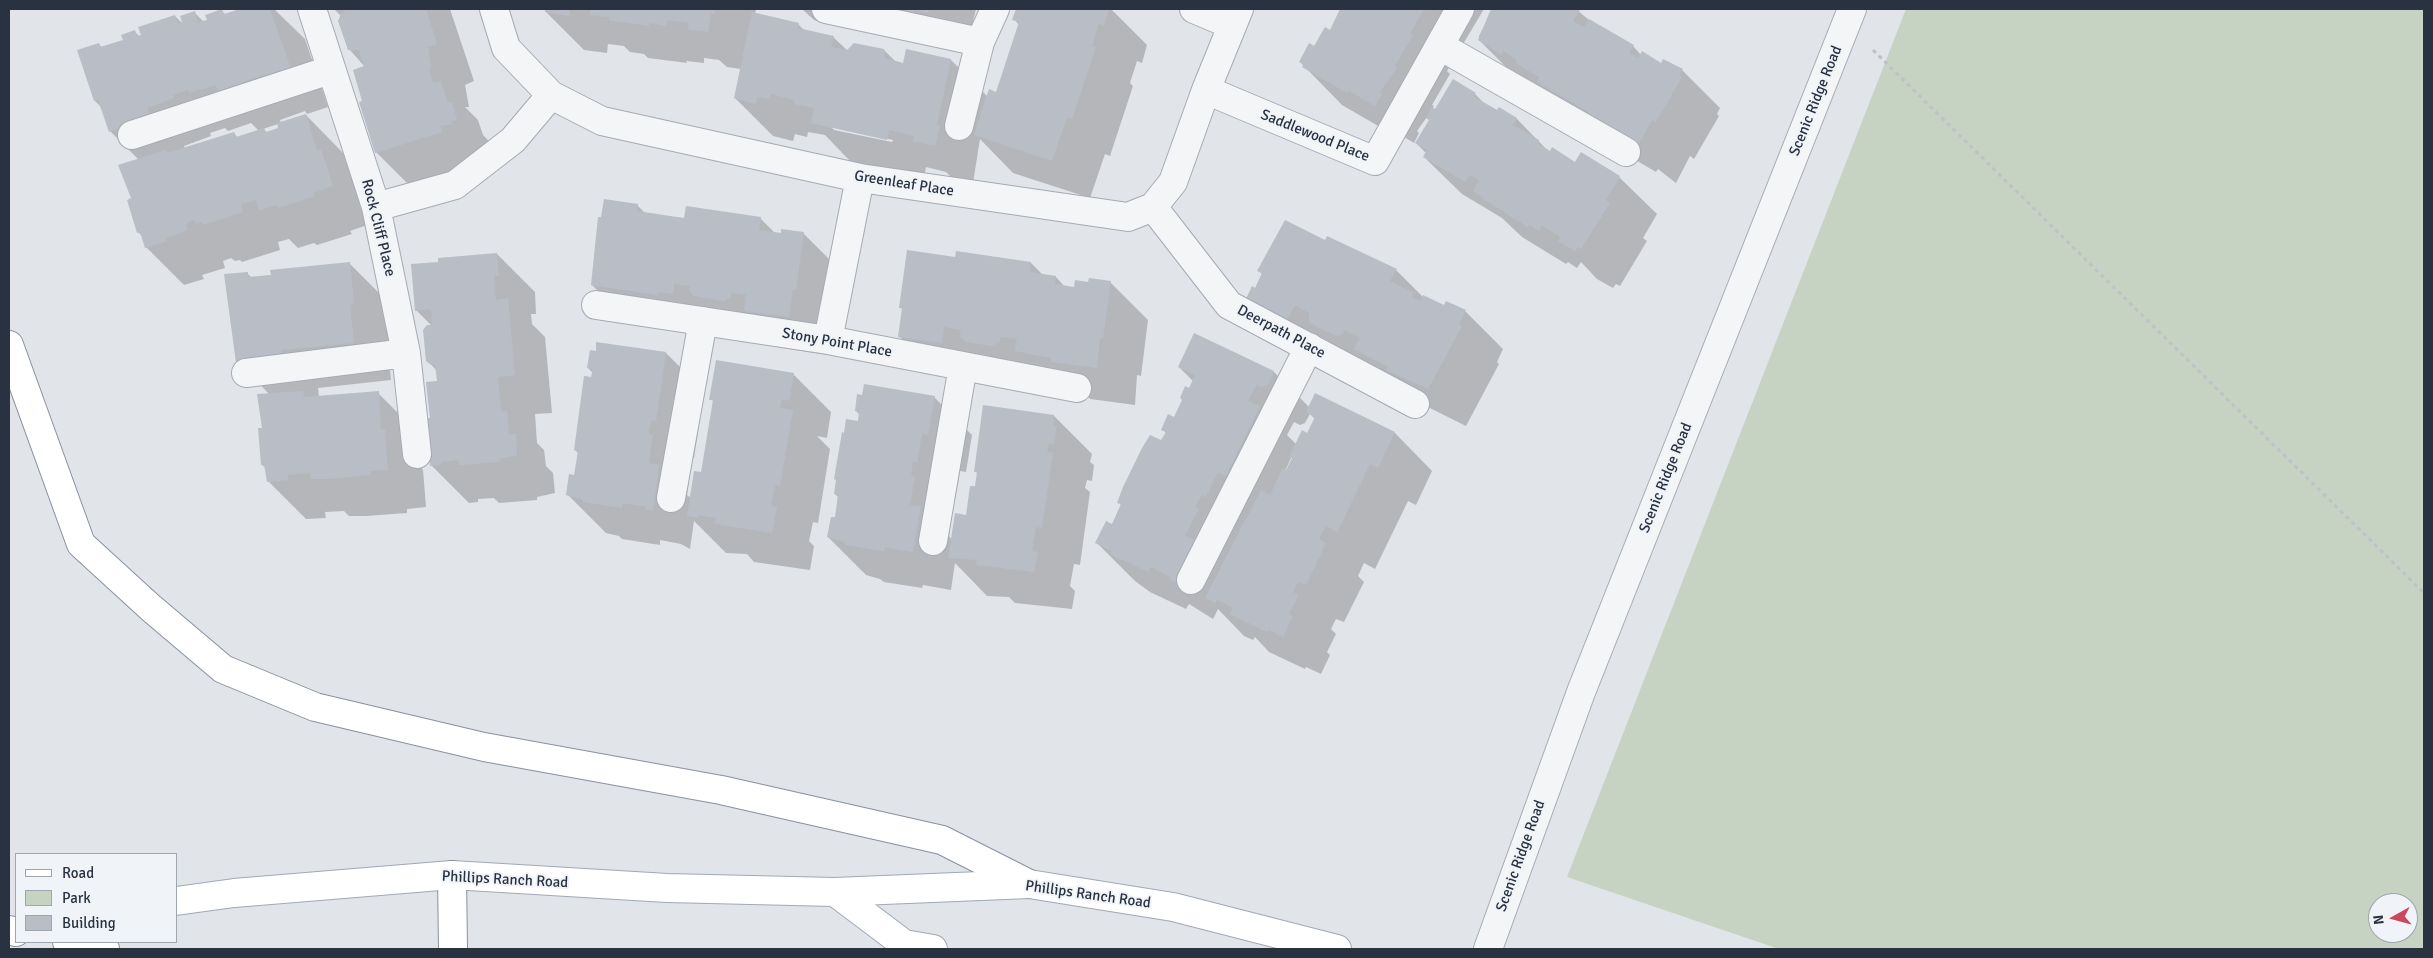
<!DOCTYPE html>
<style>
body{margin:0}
#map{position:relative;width:2433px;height:958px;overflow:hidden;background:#e1e4e9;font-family:Signika,sans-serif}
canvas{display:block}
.frame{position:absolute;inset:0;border:10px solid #293240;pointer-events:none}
.legend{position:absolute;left:15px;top:853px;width:162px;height:90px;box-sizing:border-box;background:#f0f3f7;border:1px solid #a0a6ae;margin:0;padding:6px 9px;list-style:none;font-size:15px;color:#293240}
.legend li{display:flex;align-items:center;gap:10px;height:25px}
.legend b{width:25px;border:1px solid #a0a6ae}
.north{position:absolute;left:2368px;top:893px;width:50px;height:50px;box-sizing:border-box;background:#f0f3f7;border:1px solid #a0a6ae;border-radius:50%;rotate:263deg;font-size:14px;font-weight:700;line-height:20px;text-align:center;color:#293240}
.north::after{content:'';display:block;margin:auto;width:18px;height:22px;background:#cc485d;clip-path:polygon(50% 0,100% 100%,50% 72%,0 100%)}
</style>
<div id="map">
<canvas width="2433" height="958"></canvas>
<div class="frame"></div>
<ul class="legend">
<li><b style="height:6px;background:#fff"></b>Road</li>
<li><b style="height:14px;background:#c6d3c2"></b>Park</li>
<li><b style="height:14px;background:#b8bdc6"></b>Building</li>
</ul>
<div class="north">N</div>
</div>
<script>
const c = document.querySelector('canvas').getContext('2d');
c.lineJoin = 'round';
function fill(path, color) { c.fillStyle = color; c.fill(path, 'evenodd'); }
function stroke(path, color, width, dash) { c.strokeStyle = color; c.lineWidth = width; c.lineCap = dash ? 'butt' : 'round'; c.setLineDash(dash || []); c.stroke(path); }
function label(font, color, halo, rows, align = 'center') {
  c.font = font + ' Signika,sans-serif'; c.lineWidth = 4; c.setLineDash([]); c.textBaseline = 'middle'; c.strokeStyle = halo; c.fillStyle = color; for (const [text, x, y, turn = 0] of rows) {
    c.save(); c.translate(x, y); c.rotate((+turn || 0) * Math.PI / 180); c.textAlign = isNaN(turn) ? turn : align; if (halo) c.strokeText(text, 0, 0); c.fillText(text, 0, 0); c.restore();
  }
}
const green = new Path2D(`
 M 1906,9 L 2424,9 L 2424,949 L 1779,949 L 1567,877 ZM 2378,903 L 2408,903 L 2408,933 L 2378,933 Z`);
const shadow = new Path2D(`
 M 242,9 L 274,9 L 305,39 L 328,107 L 307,114 L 305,111 L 280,120 L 281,123 L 306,115 L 343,153 L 353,182 L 359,188 L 370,224 L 350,231 L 352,234 L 317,245 L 314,243 L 298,248 L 289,239 L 278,242 L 280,250 L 242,262 L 240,260 L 235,261 L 231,258 L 223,261 L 225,268 L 202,275 L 204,279 L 184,285 L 146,247 L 142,236 L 138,232 L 133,199 L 139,160 L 110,131 L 102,108 L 95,101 L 99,44 L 102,48 L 125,40 L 135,32 L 140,37 L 175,16 L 186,27 L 194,12 L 204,22 L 222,11 L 226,15 ZM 251,123 L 259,131 L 238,138 L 234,133 L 185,149 L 184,146 L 211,136 L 210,133 L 225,128 L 228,131 ZM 278,124 L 279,129 L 267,133 L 263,129 Z
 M 334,9 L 450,9 L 474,81 L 465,85 L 469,107 L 465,107 L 478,120 L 483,135 L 489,141 L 494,158 L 414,190 L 376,152 L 365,67 L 349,49 L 341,16 Z
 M 547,9 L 756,9 L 755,15 L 798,24 L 804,30 L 833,37 L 848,51 L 884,50 L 896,62 L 904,64 L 951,60 L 988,97 L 997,93 L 1019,25 L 1014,19 L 1017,9 L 1111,9 L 1147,45 L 1142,63 L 1137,61 L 1130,83 L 1133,86 L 1110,156 L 1105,154 L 1090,198 L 1013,173 L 980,139 L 973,183 L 952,178 L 946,172 L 926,167 L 924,177 L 850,161 L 825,135 L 808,132 L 807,137 L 795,134 L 793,141 L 773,136 L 735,98 L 741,69 L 727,67 L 719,60 L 704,58 L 704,63 L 686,61 L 687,63 L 648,58 L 644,54 L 630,52 L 624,46 L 608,44 L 607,53 L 584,50 L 546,12 ZM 830,126 L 893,140 L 892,142 L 834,130 Z
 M 802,9 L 976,9 L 966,51 L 951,47 L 951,50 L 814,20 Z
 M 1342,9 L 1484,9 L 1447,71 L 1450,74 L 1432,105 L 1434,106 L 1432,109 L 1435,111 L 1475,94 L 1486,105 L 1498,112 L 1499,109 L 1517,119 L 1550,153 L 1575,163 L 1619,177 L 1657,214 L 1643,238 L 1647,241 L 1620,286 L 1616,284 L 1613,288 L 1597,279 L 1581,262 L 1577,268 L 1568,262 L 1566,264 L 1522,237 L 1502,218 L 1462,194 L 1424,157 L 1426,153 L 1416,143 L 1430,120 L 1427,117 L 1417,131 L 1419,133 L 1414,143 L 1387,127 L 1385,130 L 1342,105 L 1300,62 L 1330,32 Z
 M 1490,9 L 1576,9 L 1590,21 L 1633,46 L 1641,55 L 1662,65 L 1682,70 L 1720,108 L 1717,114 L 1719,116 L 1694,159 L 1690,156 L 1676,183 L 1658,169 L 1656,172 L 1639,162 L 1631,154 L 1517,78 L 1479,40 L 1479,36 L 1492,11 Z
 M 637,205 L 645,213 L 686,219 L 760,218 L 775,233 L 803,233 L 841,271 L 827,355 L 783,348 L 768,333 L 630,323 L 592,285 Z
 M 1326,241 L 1396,270 L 1423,297 L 1445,307 L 1465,311 L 1503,349 L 1497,362 L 1499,364 L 1466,426 L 1285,336 L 1256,290 L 1263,275 L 1259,271 Z
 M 497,254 L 535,292 L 536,314 L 531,314 L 532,324 L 545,337 L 552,413 L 535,414 L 537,443 L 544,450 L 546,466 L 553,473 L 555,493 L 537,497 L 537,500 L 499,503 L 494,498 L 478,499 L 478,502 L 469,503 L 431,465 L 432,419 L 439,382 L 437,371 L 427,360 L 432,326 L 416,310 L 440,263 Z
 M 956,259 L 1031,263 L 1043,275 L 1056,277 L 1065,287 L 1075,288 L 1089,284 L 1110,282 L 1148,320 L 1141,376 L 1137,375 L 1135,405 L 1090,399 L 1086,395 L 937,374 L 899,336 L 903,310 L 900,307 Z
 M 349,263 L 387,301 L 392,342 L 387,342 L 391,380 L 318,388 L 319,397 L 378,393 L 416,431 L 419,465 L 423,470 L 426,507 L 407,509 L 407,513 L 366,516 L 349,516 L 344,511 L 325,512 L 326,518 L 306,519 L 268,481 L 266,468 L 262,465 L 263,429 L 270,395 L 238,362 L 247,273 L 252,278 Z
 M 666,353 L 704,391 L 694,458 L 689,457 L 687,470 L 690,474 L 687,495 L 691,498 L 702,473 L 714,402 L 711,399 L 793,374 L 831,412 L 827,438 L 817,436 L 830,449 L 818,523 L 813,522 L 809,541 L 814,546 L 810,570 L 754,562 L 747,554 L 726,553 L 694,521 L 690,549 L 681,544 L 660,540 L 660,545 L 622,539 L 619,536 L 606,533 L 568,495 L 575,476 L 578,453 L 575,450 L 593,373 L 588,368 Z
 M 1179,367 L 1274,372 L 1310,408 L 1316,395 L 1395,433 L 1432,471 L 1416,505 L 1408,501 L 1375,569 L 1364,563 L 1358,576 L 1364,582 L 1344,622 L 1336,619 L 1331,629 L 1336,634 L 1327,652 L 1330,655 L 1321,674 L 1306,667 L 1305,669 L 1269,652 L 1255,637 L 1253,640 L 1244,636 L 1218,609 L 1213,619 L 1189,604 L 1186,609 L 1150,592 L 1135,581 L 1097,543 L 1112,526 L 1122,506 L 1118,502 L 1162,442 L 1166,433 L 1162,429 L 1175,418 L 1193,381 ZM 1310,414 L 1315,419 L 1308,434 L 1296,444 L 1287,435 L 1294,422 L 1300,425 L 1305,423 ZM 1292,456 L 1294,457 L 1287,472 L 1285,471 Z
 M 934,397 L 972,435 L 966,472 L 960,471 L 955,500 L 951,499 L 949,512 L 952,515 L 949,536 L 952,540 L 967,516 L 976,488 L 978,474 L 975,471 L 1054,416 L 1092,454 L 1090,462 L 1094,465 L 1092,481 L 1087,480 L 1085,488 L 1090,492 L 1080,565 L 1074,564 L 1070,586 L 1075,591 L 1072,609 L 1015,603 L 1009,597 L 987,596 L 955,563 L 951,590 L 923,585 L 922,588 L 884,582 L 880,579 L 866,575 L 828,537 L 836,519 L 839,498 L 835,494 L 845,434 L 859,422 L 860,415 L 856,411 Z`);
const building = new Path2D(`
 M 222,9 L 224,14 L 240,9 L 270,9 L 291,69 L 268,77 L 267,74 L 243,82 L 244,85 L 219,93 L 216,85 L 189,93 L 188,90 L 173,95 L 174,98 L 147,108 L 150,117 L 109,132 L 98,100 L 94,101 L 77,50 L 99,43 L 100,47 L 123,40 L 121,35 L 135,30 L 137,36 L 141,35 L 138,27 L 175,15 L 178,24 L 182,22 L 180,16 L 195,11 L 198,22 L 207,20 L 205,15 Z
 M 344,9 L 426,9 L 437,44 L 428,47 L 431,69 L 429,69 L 433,83 L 441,81 L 448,103 L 452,102 L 457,120 L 451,122 L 452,124 L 440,126 L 442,132 L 375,153 L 359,102 L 362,101 L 353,70 L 364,66 L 359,50 L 348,50 L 338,21 L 341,14 L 345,12 Z
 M 545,9 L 570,9 L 569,16 L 545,12 Z
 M 591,9 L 715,9 L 715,14 L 711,13 L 708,32 L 688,30 L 689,23 L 667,20 L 666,26 L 649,23 L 649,26 L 609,20 L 609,17 L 590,15 Z
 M 899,9 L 929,9 L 928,13 L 914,10 L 914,13 Z
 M 1016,9 L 1109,9 L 1104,26 L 1099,23 L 1092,46 L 1096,47 L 1072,119 L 1067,117 L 1052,161 L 974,135 L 989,89 L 996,92 L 1019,22 L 1012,20 Z
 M 1340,9 L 1424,9 L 1410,33 L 1413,35 L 1395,66 L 1397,68 L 1379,93 L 1382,94 L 1375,106 L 1348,90 L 1347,93 L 1302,67 L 1304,64 L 1299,62 L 1309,43 L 1314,46 L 1325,27 L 1330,30 Z
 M 1491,9 L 1578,9 L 1580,10 L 1573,21 L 1584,27 L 1589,19 L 1634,45 L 1629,53 L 1638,58 L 1642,51 L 1661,63 L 1663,59 L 1683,69 L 1679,75 L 1682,77 L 1656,122 L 1652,120 L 1638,146 L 1600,124 L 1601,122 L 1588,114 L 1589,112 L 1537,82 L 1539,77 L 1516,63 L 1517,60 L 1503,51 L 1502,55 L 1478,40 Z
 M 752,12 L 799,23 L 798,28 L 834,36 L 831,47 L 847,50 L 854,43 L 884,49 L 885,58 L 903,63 L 906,49 L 951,59 L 937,125 L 940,126 L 935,146 L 913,141 L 914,136 L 889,130 L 887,140 L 811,123 L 814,108 L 794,104 L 795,100 L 771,94 L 769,99 L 757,97 L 756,104 L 734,98 Z
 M 1453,79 L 1476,93 L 1473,96 L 1497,110 L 1499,107 L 1517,118 L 1513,125 L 1539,140 L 1537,143 L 1550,151 L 1552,147 L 1575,162 L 1581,152 L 1620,176 L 1606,200 L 1610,203 L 1581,249 L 1578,247 L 1575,251 L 1558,241 L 1560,237 L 1542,225 L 1539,231 L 1529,225 L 1528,227 L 1483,199 L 1484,198 L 1473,191 L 1479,180 L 1470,175 L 1465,182 L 1423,157 L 1427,150 L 1415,143 L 1429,120 L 1426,118 L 1432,107 L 1435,109 Z
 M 306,114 L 317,151 L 321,149 L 333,186 L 313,193 L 315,196 L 278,208 L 277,205 L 259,210 L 256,200 L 241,204 L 243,212 L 203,225 L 202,222 L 196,224 L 194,220 L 186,223 L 188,230 L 166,238 L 167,241 L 145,248 L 140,232 L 137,233 L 127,200 L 131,198 L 118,165 L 166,150 L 167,153 L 234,132 L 236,137 L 264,128 L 266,132 L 278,128 L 277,123 Z
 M 604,199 L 638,204 L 637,211 L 684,218 L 686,206 L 761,217 L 759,230 L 781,233 L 781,229 L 804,232 L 796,290 L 793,289 L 789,317 L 744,311 L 746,295 L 731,293 L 730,298 L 724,301 L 694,296 L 689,290 L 690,286 L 674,284 L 673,294 L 658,292 L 657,295 L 591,285 L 598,217 L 601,217 Z
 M 1285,220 L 1325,240 L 1327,236 L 1397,269 L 1390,281 L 1414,293 L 1412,297 L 1421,301 L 1423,295 L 1444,305 L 1446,301 L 1466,310 L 1459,324 L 1462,326 L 1428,389 L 1386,370 L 1388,367 L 1354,349 L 1360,338 L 1344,330 L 1343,334 L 1336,336 L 1309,323 L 1309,313 L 1295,305 L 1287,320 L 1246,299 L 1252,286 L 1255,288 L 1262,273 L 1257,271 Z
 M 907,250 L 955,257 L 956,251 L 1031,262 L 1030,272 L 1056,276 L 1055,284 L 1074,287 L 1075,280 L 1088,282 L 1089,278 L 1111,281 L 1103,338 L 1100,338 L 1097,368 L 1051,362 L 1051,358 L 1015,351 L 1017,339 L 1000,337 L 1000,342 L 992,346 L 966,342 L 960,336 L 961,330 L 944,327 L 942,343 L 898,337 L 902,308 L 899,308 Z
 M 497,253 L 499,276 L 494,276 L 496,300 L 508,298 L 515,375 L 498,377 L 501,412 L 507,411 L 509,434 L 516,434 L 517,455 L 499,459 L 500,462 L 459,465 L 459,460 L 441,462 L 441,465 L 430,466 L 425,418 L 430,418 L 426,382 L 437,381 L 435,365 L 431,365 L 426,361 L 423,330 L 427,325 L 432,325 L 431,309 L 415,311 L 411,264 L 438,262 L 438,258 Z
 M 350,262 L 354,304 L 350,305 L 354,343 L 281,350 L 282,358 L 236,363 L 224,274 L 248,272 L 248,277 L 271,275 L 270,270 Z
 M 1194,333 L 1274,371 L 1268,385 L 1261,387 L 1256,385 L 1248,401 L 1260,406 L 1226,476 L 1218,472 L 1206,497 L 1202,495 L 1195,507 L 1199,509 L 1185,536 L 1195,540 L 1175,582 L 1169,579 L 1170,577 L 1151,567 L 1148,572 L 1110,554 L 1112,551 L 1095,543 L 1106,521 L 1112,524 L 1121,504 L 1117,503 L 1123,487 L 1142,448 L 1150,435 L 1161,440 L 1166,432 L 1161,430 L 1168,414 L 1174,417 L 1182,400 L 1180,398 L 1185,386 L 1189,388 L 1195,375 L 1178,367 Z
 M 596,342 L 666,352 L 656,421 L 651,420 L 649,434 L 653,434 L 649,463 L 659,465 L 653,511 L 645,510 L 646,507 L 623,503 L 622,508 L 583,502 L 583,500 L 566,495 L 569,474 L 574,475 L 578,451 L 574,450 L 584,376 L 591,377 L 593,369 L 587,368 L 590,350 L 596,351 Z
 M 716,360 L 794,373 L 789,401 L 782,399 L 780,408 L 793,410 L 780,486 L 775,485 L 771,506 L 777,507 L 772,533 L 715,524 L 716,518 L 698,515 L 698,518 L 687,516 L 694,471 L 701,472 L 713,400 L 709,400 Z
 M 864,384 L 935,396 L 928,435 L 922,434 L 917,462 L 913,462 L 911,475 L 915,476 L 910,505 L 921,506 L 913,552 L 885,547 L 884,551 L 845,545 L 845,542 L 827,537 L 831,517 L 835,517 L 838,495 L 834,494 L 836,480 L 834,479 L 842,432 L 844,433 L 846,419 L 858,421 L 859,412 L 855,411 L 857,394 L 862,395 Z
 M 303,391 L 304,397 L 379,391 L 381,430 L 385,430 L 388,470 L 370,471 L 370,475 L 327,479 L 310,479 L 310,473 L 288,475 L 288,480 L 267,482 L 264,465 L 261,465 L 258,428 L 262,428 L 257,394 Z
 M 1315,393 L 1395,432 L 1378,468 L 1370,464 L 1337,532 L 1326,526 L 1319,539 L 1326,543 L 1306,585 L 1298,582 L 1293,592 L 1299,595 L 1289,614 L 1293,616 L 1283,637 L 1268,630 L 1267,632 L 1230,614 L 1233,608 L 1217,600 L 1215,603 L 1205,598 L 1261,490 L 1270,495 L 1283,468 L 1286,470 L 1292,458 L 1289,457 L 1302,430 L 1307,433 L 1315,417 L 1306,412 Z
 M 983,405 L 1054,415 L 1053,426 L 1057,426 L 1054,444 L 1049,443 L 1047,452 L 1053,453 L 1042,528 L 1036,527 L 1032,551 L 1038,552 L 1034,572 L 976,565 L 977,560 L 948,558 L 955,513 L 966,515 L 970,486 L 975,486 L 977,472 L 974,472 Z`);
const path = new Path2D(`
 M 1873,50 L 2424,593`);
const minor = new Path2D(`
 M 312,9 L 376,207 L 406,353 L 417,454
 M 494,9 L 506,48 L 551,95 L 602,121 L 860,178 L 1128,217 L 1153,207 L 1173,182 L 1206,90 L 1239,9
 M 826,9 L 980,42
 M 1194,9 L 1232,25
 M 1440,46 L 1626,152
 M 1206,90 L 1375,161 L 1460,9
 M 959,126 L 980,42 L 995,9
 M 132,135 L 330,70
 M 376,207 L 455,185 L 513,140 L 551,95
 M 1153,207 L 1229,305 L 1415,404
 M 596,305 L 828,340 L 1077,388
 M 828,340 L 860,178
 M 246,373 L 406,353
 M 671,498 L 703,321
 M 933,541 L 963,366
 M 1191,580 L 1309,347
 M 1488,949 L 1581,692 L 1852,9`);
const major = new Path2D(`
 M 835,892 L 904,944 L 933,949
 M 176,901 L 234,893 L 452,875 L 667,888 L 835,892 L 1029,884 L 1173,907 L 1337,949`);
const highway = new Path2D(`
 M 9,345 L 81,544 L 151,608 L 223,669 L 315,707 L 484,747 L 721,790 L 942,840 L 1029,884
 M 452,875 L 453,949
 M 9,930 L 16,932
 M 67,942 L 105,949`);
const streetNames = [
 ["Scenic Ridge Road",1816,101,-68],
 ["Saddlewood Place",1315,136,22],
 ["Greenleaf Place",904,184,9],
 ["Rock Cliff Place",378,228,76],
 ["Deerpath Place",1281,332,28],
 ["Stony Point Place",837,343,10],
 ["Scenic Ridge Road",1666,478,-68],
 ["Scenic Ridge Road",1521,856,-70],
 ["Phillips Ranch Road",505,880,3],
 ["Phillips Ranch Road",1088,895,8]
];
fill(green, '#c6d3c2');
fill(shadow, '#0003');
fill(building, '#b8bdc6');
stroke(minor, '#a6abb3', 30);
stroke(major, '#a0a9b5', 30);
stroke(highway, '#88929f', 30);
stroke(path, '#bec2c7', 3, [4, 4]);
stroke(minor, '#f3f5f7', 28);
stroke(major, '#fff', 28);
stroke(highway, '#fff', 28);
label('15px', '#293240', '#f0f3f7', streetNames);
</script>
